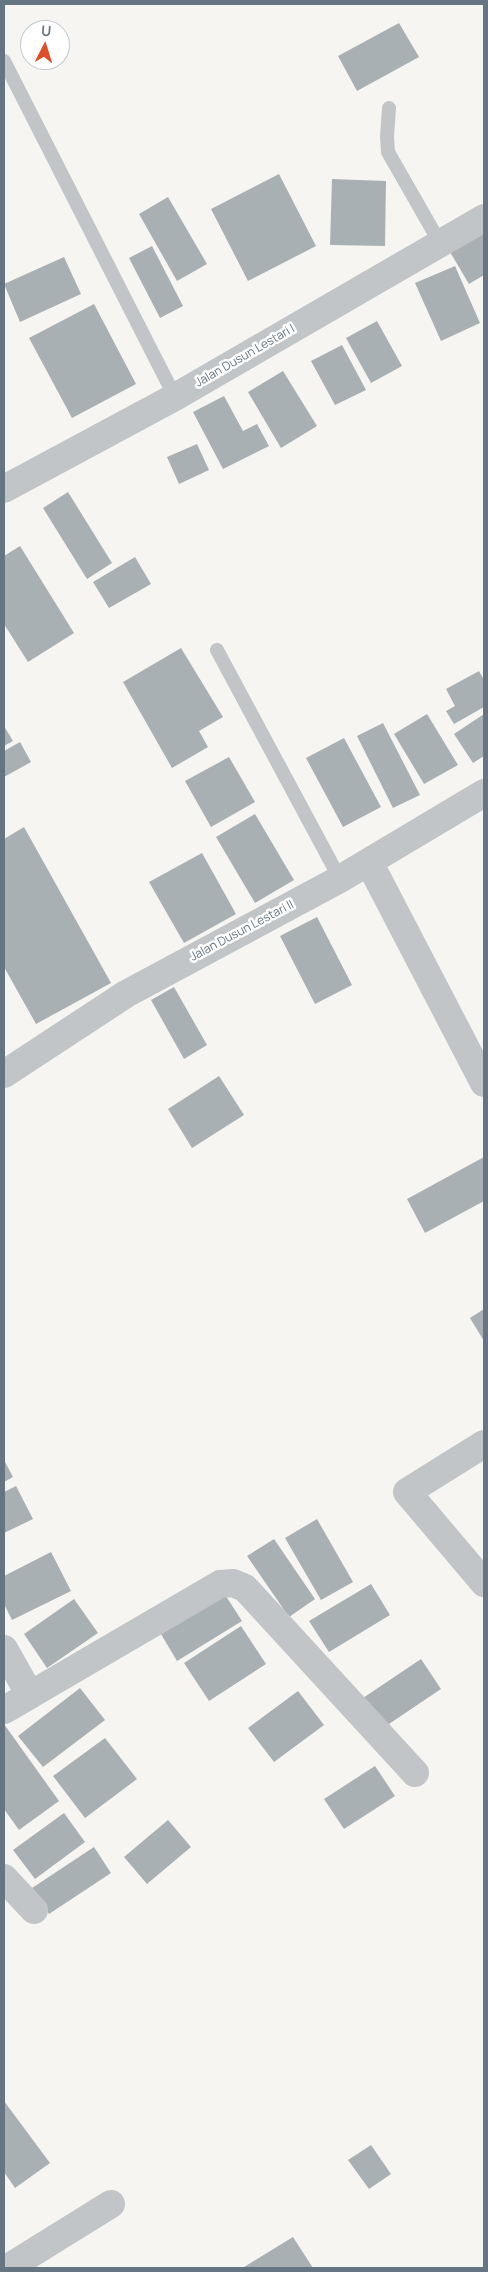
<!DOCTYPE html>
<style>
body{margin:0}
#map{position:relative;width:488px;height:2272px;overflow:hidden;background:#f6f5f2;font-family:Manrope,sans-serif}
canvas{display:block}
.frame{position:absolute;inset:0;border:5px solid #657682;pointer-events:none}
.north{position:absolute;left:20px;top:20px;width:50px;height:50px;box-sizing:border-box;background:#fff;border:1px solid #c1c8cd;border-radius:50%;rotate:5deg;font-size:14px;font-weight:700;line-height:20px;text-align:center;color:#657682}
.north::after{content:'';display:block;margin:auto;width:18px;height:22px;background:#df4d28;clip-path:polygon(50% 0,100% 100%,50% 72%,0 100%)}
</style>
<div id="map">
<canvas width="488" height="2272"></canvas>
<div class="frame"></div>
<div class="north">U</div>
</div>
<script>
const c = document.querySelector('canvas').getContext('2d');
c.lineJoin = 'round';
function fill(path, color) { c.fillStyle = color; c.fill(path, 'evenodd'); }
function stroke(path, color, width, dash) { c.strokeStyle = color; c.lineWidth = width; c.lineCap = dash ? 'butt' : 'round'; c.setLineDash(dash || []); c.stroke(path); }
function label(font, color, halo, rows, align = 'center') {
  c.font = font + ' Manrope,sans-serif'; c.lineWidth = 5; c.setLineDash([]); c.textBaseline = 'middle'; c.strokeStyle = halo; c.fillStyle = color; for (const [text, x, y, turn = 0] of rows) {
    c.save(); c.translate(x, y); c.rotate((+turn || 0) * Math.PI / 180); c.textAlign = isNaN(turn) ? turn : align; if (halo) c.strokeText(text, 0, 0); c.fillText(text, 0, 0); c.restore();
  }
}
const building = new Path2D(`
 M 399,23 L 419,57 L 357,91 L 338,56 Z
 M 279,174 L 316,246 L 248,281 L 211,209 Z
 M 332,179 L 386,181 L 385,246 L 330,245 Z
 M 168,197 L 207,264 L 177,281 L 139,214 Z
 M 484,225 L 484,275 L 469,284 L 447,247 Z
 M 152,246 L 183,306 L 160,318 L 129,258 Z
 M 64,257 L 81,294 L 20,322 L 4,284 Z
 M 455,266 L 480,323 L 441,341 L 415,283 Z
 M 94,304 L 136,384 L 72,418 L 29,338 Z
 M 377,321 L 402,366 L 371,383 L 346,338 Z
 M 342,345 L 366,390 L 335,405 L 311,361 Z
 M 283,371 L 317,426 L 281,448 L 248,392 Z
 M 224,396 L 243,431 L 257,424 L 269,446 L 223,469 L 193,412 Z
 M 197,444 L 209,470 L 179,484 L 167,457 Z
 M 68,492 L 112,563 L 87,579 L 43,508 Z
 M 20,546 L 74,633 L 28,662 L 4,624 L 4,556 Z
 M 135,557 L 151,584 L 109,608 L 93,582 Z
 M 181,648 L 223,717 L 199,731 L 208,747 L 172,768 L 123,682 Z
 M 479,671 L 484,680 L 484,707 L 454,724 L 446,711 L 455,706 L 446,689 Z
 M 427,714 L 458,765 L 424,784 L 394,734 Z
 M 484,714 L 484,756 L 473,763 L 454,734 Z
 M 383,723 L 420,795 L 393,808 L 357,736 Z
 M 4,726 L 13,741 L 4,746 Z
 M 344,738 L 381,807 L 343,827 L 306,758 Z
 M 20,742 L 31,762 L 4,777 L 4,751 Z
 M 229,757 L 255,802 L 211,827 L 185,781 Z
 M 255,814 L 294,880 L 255,903 L 216,837 Z
 M 24,827 L 111,983 L 36,1024 L 4,967 L 4,839 Z
 M 202,853 L 236,914 L 184,943 L 149,882 Z
 M 317,917 L 352,985 L 315,1004 L 280,936 Z
 M 174,987 L 207,1045 L 184,1059 L 151,1000 Z
 M 219,1076 L 244,1115 L 192,1148 L 168,1109 Z
 M 484,1157 L 484,1201 L 425,1233 L 407,1199 Z
 M 484,1309 L 484,1341 L 470,1318 Z
 M 4,1460 L 13,1477 L 4,1482 Z
 M 16,1486 L 33,1519 L 4,1533 L 4,1492 Z
 M 317,1519 L 353,1582 L 321,1600 L 285,1538 Z
 M 274,1539 L 315,1599 L 289,1617 L 247,1556 Z
 M 51,1552 L 71,1591 L 12,1620 L 4,1604 L 4,1576 Z
 M 371,1584 L 390,1615 L 329,1652 L 309,1621 Z
 M 222,1590 L 242,1621 L 177,1661 L 158,1629 Z
 M 74,1599 L 98,1633 L 47,1668 L 24,1634 Z
 M 241,1626 L 266,1664 L 209,1701 L 184,1663 Z
 M 421,1659 L 441,1689 L 383,1728 L 363,1698 Z
 M 80,1688 L 105,1720 L 43,1767 L 18,1736 Z
 M 298,1691 L 324,1725 L 274,1762 L 248,1728 Z
 M 4,1724 L 59,1801 L 19,1830 L 4,1809 Z
 M 105,1738 L 137,1779 L 85,1818 L 53,1776 Z
 M 375,1766 L 395,1796 L 344,1829 L 324,1799 Z
 M 64,1813 L 85,1842 L 35,1879 L 13,1850 Z
 M 168,1820 L 191,1847 L 147,1884 L 124,1857 Z
 M 94,1847 L 111,1873 L 49,1914 L 32,1888 Z
 M 4,2101 L 50,2163 L 15,2188 L 4,2172 Z
 M 371,2145 L 391,2174 L 369,2189 L 348,2160 Z
 M 293,2237 L 313,2268 L 245,2268 L 244,2267 Z`);
const lane = new Path2D(`
 M 4,61 L 175,397
 M 389,108 L 387,137 L 388,152 L 440,243
 M 217,650 L 340,879`);
const street = new Path2D(`
 M 4,489 L 175,397 L 484,218
 M 369,862 L 484,1083
 M 4,1074 L 126,994 L 340,879 L 484,793
 M 484,1444 L 407,1492 L 484,1583
 M 4,1649 L 30,1695 L 220,1584 L 233,1583 L 245,1588 L 415,1773
 M 4,1710 L 30,1695
 M 4,1878 L 34,1910
 M 8,2268 L 111,2204`);
const streetNames = [
 ["Jalan Dusun Lestari I",245,356,-30],
 ["Jalan Dusun Lestari II",242,931,-28]
];
fill(building, '#a8b0b4');
stroke(lane, '#c1c5c8', 14);
stroke(street, '#c1c5c8', 28);
label('12px', '#657682', '#fff', streetNames);
</script>
